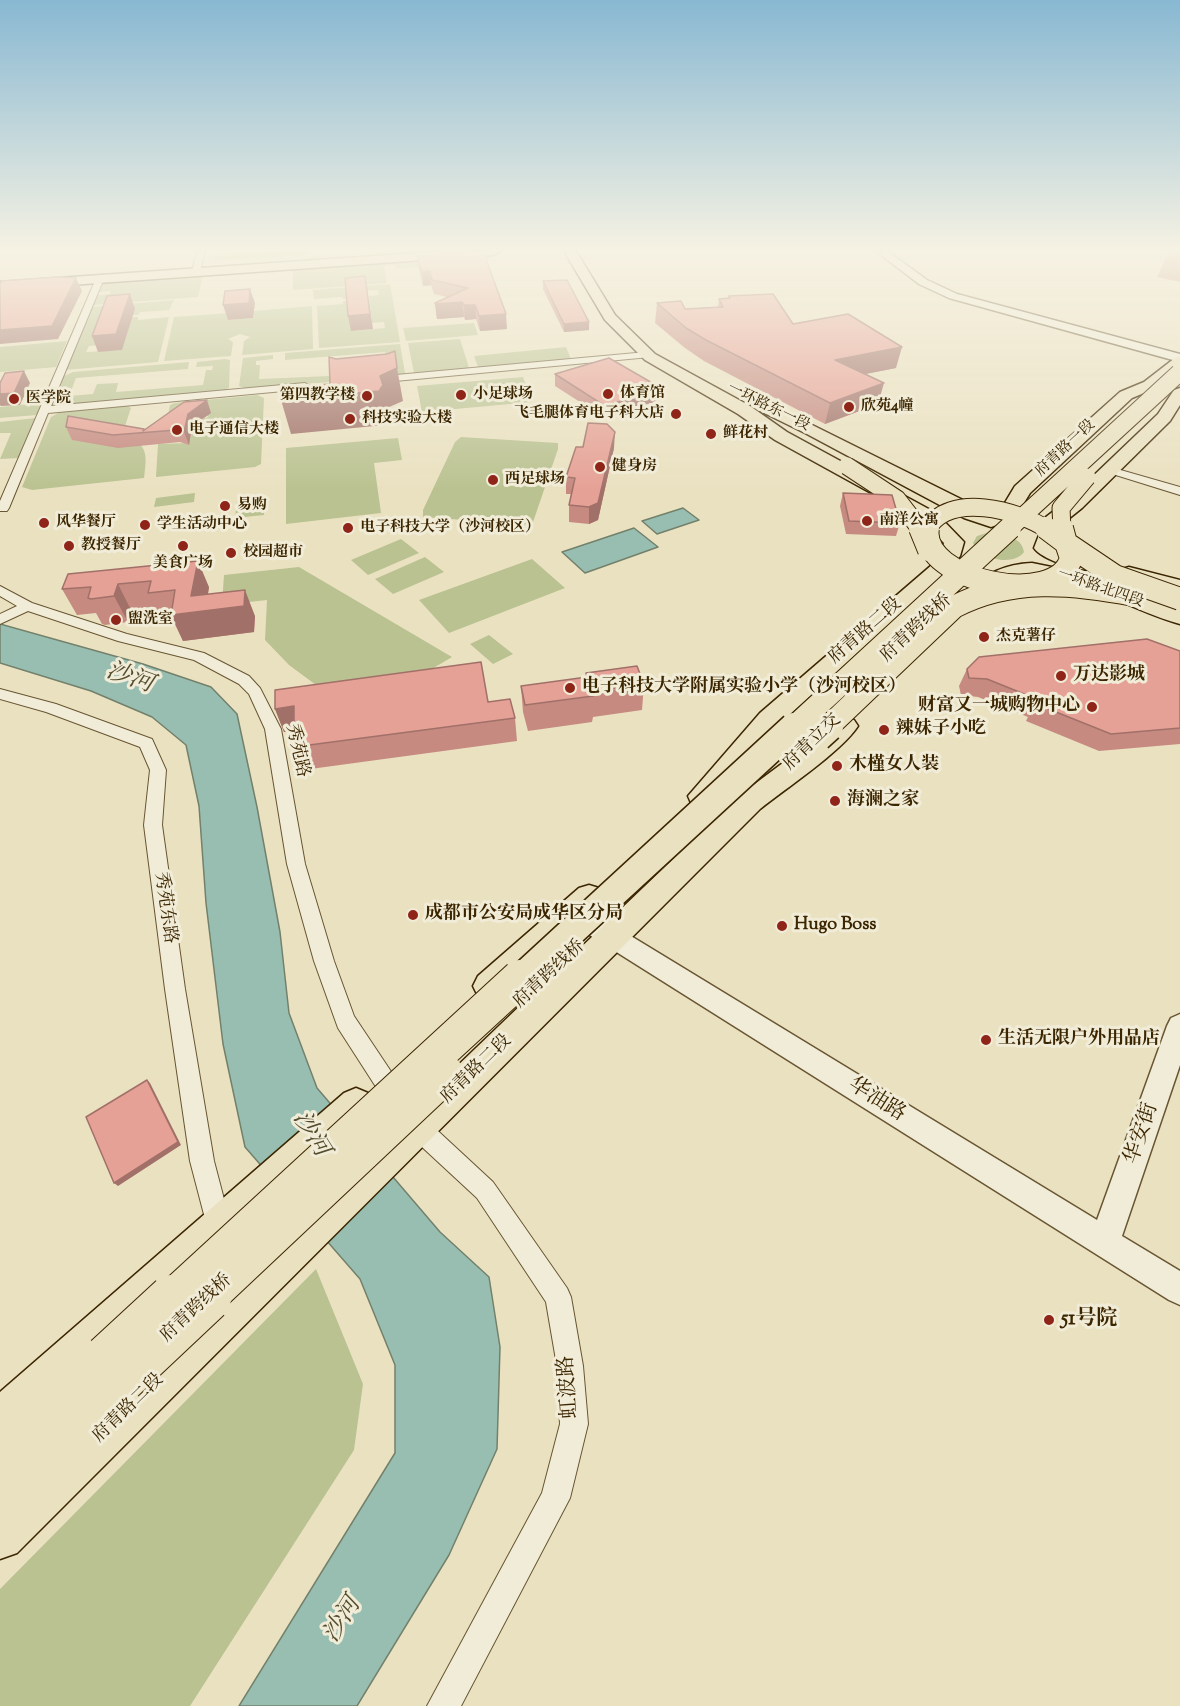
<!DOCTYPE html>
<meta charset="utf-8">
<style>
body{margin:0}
canvas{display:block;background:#eae1c1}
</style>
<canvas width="1180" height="1706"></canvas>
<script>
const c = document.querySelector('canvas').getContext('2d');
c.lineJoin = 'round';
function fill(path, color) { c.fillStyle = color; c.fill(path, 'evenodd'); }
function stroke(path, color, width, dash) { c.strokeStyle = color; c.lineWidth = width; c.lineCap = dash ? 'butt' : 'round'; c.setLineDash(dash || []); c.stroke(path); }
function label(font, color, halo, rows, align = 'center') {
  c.font = font + ' "Sorts Mill Goudy","Noto Serif SC",serif'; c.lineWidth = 6; c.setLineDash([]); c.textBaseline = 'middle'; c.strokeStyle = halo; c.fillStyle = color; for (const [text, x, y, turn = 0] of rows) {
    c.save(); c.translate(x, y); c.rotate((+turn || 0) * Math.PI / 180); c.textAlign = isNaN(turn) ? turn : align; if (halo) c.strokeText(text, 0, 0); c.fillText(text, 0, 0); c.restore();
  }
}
const green = new Path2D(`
 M 293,251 L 309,251 L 310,255 L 213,261 L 215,256 Z
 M 486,255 L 488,262 L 395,269 L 394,265 L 384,266 L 387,283 L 293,290 L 293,269 Z
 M 203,275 L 198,297 L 93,305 L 98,295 L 110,294 L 110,291 L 99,292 L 102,283 Z
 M 390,284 L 400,342 L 319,348 L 317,306 L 343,304 L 343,301 L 348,301 L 352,331 L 385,328 L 384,322 L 372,323 L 369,296 L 379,295 L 378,290 L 348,292 L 348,299 L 343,299 L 342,297 L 314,299 L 313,290 Z
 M 174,300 L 169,310 L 140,312 L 138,315 L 133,315 L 135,309 L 101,345 L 89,346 L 86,352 L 122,350 L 132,317 L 138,317 L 138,320 L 169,317 L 158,362 L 65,370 L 92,307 Z
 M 312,306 L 313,349 L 242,355 L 244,341 L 250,337 L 240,334 L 228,339 L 233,342 L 231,356 L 164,361 L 174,317 L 229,313 L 228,320 L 253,318 L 254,311 Z
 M 474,323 L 478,335 L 406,341 L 403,328 Z
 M 460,339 L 469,368 L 414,373 L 408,343 Z
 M 67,341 L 56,367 L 0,372 L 0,347 Z
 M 400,344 L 405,373 L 400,376 L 247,389 L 239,386 L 243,358 L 273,355 L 273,359 L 256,361 L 256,365 L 260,365 L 259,379 L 329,376 L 329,368 L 388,368 L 385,352 L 285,360 L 285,353 Z
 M 566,347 L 571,359 L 478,367 L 474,356 Z
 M 225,359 L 230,360 L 229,388 L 224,390 L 62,406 L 55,404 L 64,376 L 73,372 L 189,362 L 188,369 L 76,378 L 69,396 L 93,394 L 97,384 L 118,383 L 116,392 L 203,385 L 206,370 L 212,370 L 213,366 L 196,367 L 197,362 Z
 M 523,377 L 532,402 L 422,412 L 417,386 Z
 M 257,395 L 264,398 L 261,464 L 255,467 L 156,477 L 158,444 L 188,443 L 191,435 L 186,431 L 204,418 L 209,417 L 205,415 L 166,426 L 170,405 L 175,403 Z
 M 41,403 L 37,415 L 0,418 L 0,407 Z
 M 128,406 L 131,408 L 124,429 C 146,448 148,449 144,478 L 32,490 L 22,487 L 51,417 L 60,412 Z
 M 35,418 L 18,458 L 0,459 L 11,433 L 0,433 L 0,422 Z
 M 461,437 L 558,443 L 558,449 L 532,525 L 423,517 L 423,510 L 455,442 Z
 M 398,438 L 402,460 L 374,463 L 381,513 L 286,524 L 286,448 Z
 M 195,493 L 194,502 L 154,507 L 156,498 Z
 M 265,498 L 264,515 L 235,518 L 237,501 Z
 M 990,532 C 1003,535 1022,536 1024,552 C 1013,567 980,559 973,543 L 977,536 Z
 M 401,539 L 419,553 L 368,575 L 351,560 Z
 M 425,557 L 444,572 L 393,594 L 375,579 Z
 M 532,559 L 565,588 L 449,633 L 419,600 Z
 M 299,567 L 452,657 L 425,673 L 316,685 L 289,665 L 265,640 L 267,600 L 222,605 L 224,575 Z
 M 489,635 L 513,654 L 493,664 L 470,644 Z
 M 316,1269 L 363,1384 L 354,1450 L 190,1706 L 0,1706 L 0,1589 Z`);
const water = new Path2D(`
 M 683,508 L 699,520 L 657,534 L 642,521 Z
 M 634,528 L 658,547 L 585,573 L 562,552 Z
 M 0,624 L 143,664 L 211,687 L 237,714 L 257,807 L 280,932 L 289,1013 L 317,1088 L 440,1232 L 489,1277 L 500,1347 L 497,1449 L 449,1555 L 357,1706 L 239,1706 L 395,1453 L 395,1365 L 360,1279 L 245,1147 L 223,1044 L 206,903 L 199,806 L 186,745 L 152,717 L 91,691 L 0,663 Z`);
const minor = new Path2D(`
 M 197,251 L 205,251 L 200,272 L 196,274 L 192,272 Z
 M 95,281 L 102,283 L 51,406 L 305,383 L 310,386 L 305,389 L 48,413 L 9,508 L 7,511 L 0,511 L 0,501 Z
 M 647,352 L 652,355 L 650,357 L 374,383 L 369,380 L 374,377 Z
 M 1110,467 L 1180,487 L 1180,495 L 1106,472 L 1104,470 Z
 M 0,586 L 32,603 L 127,634 L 204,653 L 249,676 L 260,688 L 281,729 L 305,864 L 334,961 L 354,1016 L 392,1073 L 395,1080 L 392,1087 L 384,1090 L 376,1087 L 338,1028 L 314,961 L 287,864 L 265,729 L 249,694 L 239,684 L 194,660 L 118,641 L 28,611 L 0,624 L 0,614 L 17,606 L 0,596 Z
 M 0,689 L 56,704 L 152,739 L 166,770 L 162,825 L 185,989 L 214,1161 L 231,1226 L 228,1235 L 219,1238 L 210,1235 L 207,1226 L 190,1161 L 165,989 L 144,825 L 150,770 L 140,747 L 46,712 L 0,699 Z
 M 417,1116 L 425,1119 L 493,1182 L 567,1288 L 571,1297 L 583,1366 L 588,1424 L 570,1498 L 461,1706 L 427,1706 L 542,1493 L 560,1424 L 557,1366 L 546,1302 L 477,1198 L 409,1135 L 406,1127 L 409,1119 Z`);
const tertiary = new Path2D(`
 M 876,251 L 887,251 L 927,280 L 957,294 L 1180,354 L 1180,362 L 949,298 L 919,284 Z
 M 572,902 L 580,905 L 1097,1220 L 1167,1026 L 1171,1018 L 1180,1014 L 1180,1065 L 1122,1236 L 1180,1271 L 1180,1305 L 1169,1300 L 564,919 L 560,912 L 564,905 Z`);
const primary = new Path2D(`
 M 445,251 L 500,251 L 494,255 L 0,290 L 0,282 Z
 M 564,251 L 576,251 L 615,315 L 655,354 L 750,406 L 787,432 L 936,513 L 964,542 L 960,556 L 947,572 L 778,725 L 725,790 L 711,803 L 701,806 L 691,803 L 688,796 L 760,713 L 933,564 L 940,555 L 944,543 L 922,521 L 775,440 L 738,414 L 645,360 L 605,320 Z
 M 1180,356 L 1180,369 L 1156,388 L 1132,398 L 1030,493 L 1014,519 L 991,527 L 964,518 L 805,433 L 754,408 L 752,405 L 754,402 L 766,402 L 991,514 L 1000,511 L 1015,486 L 1120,392 L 1144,382 L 1175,358 Z
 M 1180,388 L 1180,405 L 1170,421 L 1082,508 L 1062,524 L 1055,546 L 1096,561 L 1099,565 L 1096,569 C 1083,573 1042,560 1034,548 L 1046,517 L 1068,500 L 1158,414 L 1174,390 Z
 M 1032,563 L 1081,573 L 1180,609 L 1180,624 C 1131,611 1083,577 1031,575 C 1005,574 992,605 970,600 L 967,595 C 982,573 1007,564 1032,563 Z
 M 1129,567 L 1180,580 L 1180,592 L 1122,577 L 1119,573 L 1122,569 Z
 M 845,717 L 854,720 L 858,726 C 842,751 785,789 760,809 L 17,1553 L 0,1559 L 0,1392 L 344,1093 L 356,1088 L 368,1093 L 374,1105 L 368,1117 L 120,1342 L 127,1360 L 137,1364 L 140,1370 L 740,795 L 819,736 L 836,720 Z
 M 589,885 L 599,888 L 604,897 L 599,906 L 500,996 L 489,1000 L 478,996 L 473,986 L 478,976 L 579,888 Z`);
const primaryBridgeFar5 = new Path2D(`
 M 1178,374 L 1180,372`);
const primaryBridgeFar4 = new Path2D(`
 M 847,466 L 897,499 L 921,530
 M 927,530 C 948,491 1019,510 1048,530
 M 1008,530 L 1179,373
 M 1062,530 L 1061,508 L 1087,477`);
const primaryBridgeFar3 = new Path2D(`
 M 920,528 L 929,550
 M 928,528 C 918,581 1059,610 1071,558 L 1066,543
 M 1046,528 L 1066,543
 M 1062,528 L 1066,543
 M 1066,543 L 1115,576 L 1180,599
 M 793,728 L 1010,528
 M 827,728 L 954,607 C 1011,577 1072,583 1134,595`);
const primaryBridgeFar2 = new Path2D(`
 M 818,737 L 829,727
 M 519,980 L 794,727`);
const primaryBridgeFar1 = new Path2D(`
 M 170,1300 L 520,978
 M 206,1300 L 446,1074`);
const primaryBridge = new Path2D(`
 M 107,1358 L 172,1298
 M 122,1379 L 208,1298`);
const wall = new Path2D(`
 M 483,251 L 507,329 L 480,331 L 476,319 L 465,320 L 464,317 L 437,319 L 435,303 L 447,297 L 434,294 L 431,285 L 423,286 L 419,270 L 417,256 Z
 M 1169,251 L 1180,251 L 1180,282 L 1157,277 Z
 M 543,281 L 589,330 L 564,332 L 543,289 Z
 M 729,296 L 896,368 L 865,374 L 878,404 L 825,424 L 704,361 L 685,348 L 655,323 L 657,303 L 685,309 L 718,307 L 719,299 L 728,298 Z
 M 555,374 L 661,388 L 660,400 L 605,418 L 555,386 Z
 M 211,413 L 192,426 L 189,445 L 180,442 L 118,448 L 72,440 L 66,427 L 144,429 L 144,430 Z
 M 614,448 L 598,520 L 589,524 L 569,522 L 569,505 L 571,494 L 566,494 L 566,477 Z
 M 843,493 L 900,523 L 896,536 L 846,534 L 840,506 Z
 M 68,574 L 209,587 L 208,594 L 255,616 L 254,632 L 183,641 L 172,618 L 160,619 L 155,608 L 131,610 L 128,622 L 105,625 L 102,624 L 96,613 L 77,615 L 62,589 Z
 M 1180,651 L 1180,744 L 1099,751 L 1026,721 L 1028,717 L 978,697 L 961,695 L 959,686 L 967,669 Z
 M 586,673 L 644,684 L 642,710 L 593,717 L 592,722 L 528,731 L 523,712 L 521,686 L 586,677 Z
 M 488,702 L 515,718 L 517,741 L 303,770 L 294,747 L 294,730 L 284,732 L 275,709 Z`);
const shadedWall = new Path2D(`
 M 430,271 L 431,285 L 423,286 L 422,272 Z
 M 365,276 L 373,329 L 351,331 L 348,316 Z
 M 76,278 L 82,291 L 58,339 L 0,344 L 0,330 Z
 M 250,289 L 255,303 L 253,318 L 228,320 L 223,305 Z
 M 130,294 L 135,309 L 122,350 L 98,352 L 92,336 Z
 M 462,302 L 464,317 L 437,319 L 435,304 Z
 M 464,305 L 475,305 L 476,319 L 465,320 Z
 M 506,314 L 507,329 L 480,331 L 479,316 Z
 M 589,322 L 589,330 L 564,332 L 564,324 Z
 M 902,347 L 896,368 L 830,381 L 835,360 Z
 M 397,368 L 403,401 L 387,408 L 389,419 L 385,425 L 291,434 L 281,400 L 380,376 Z
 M 24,371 L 30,383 L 20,405 L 1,406 L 0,405 L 0,394 Z
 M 884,383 L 878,404 L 825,424 L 830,403 Z
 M 661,388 L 660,400 L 605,418 L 605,406 Z
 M 207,400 L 211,413 L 192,426 L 189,445 L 184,432 L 188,414 Z
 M 615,432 L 614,448 L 598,520 L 589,524 L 589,507 Z
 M 198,561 L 209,587 L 205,611 L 245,590 L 255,616 L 254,632 L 183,641 L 171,615 L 191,596 Z
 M 118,584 L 131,610 L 128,622 L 114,596 Z
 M 294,706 L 303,729 L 284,732 L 275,709 Z
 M 147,1080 L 150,1083 L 181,1145 L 118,1186 L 114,1183 Z`);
const building = new Path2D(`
 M 483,251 L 506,314 L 479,316 L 475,305 L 464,305 L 462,302 L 435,304 L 435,303 L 468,288 L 432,280 L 430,271 L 422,272 L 417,256 Z
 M 365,276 L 370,314 L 348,316 L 345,278 Z
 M 56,277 L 76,278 L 52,326 L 0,330 L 0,284 L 2,281 Z
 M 567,280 L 589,322 L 564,324 L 543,281 Z
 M 250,289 L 249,303 L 223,305 L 225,291 Z
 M 130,294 L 116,334 L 92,336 L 107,296 Z
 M 773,294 L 793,324 L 848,314 L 902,347 L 835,360 L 884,383 L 830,403 L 706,340 L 686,328 L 657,303 L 681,301 L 685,309 L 723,307 L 719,299 L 730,298 L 729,296 Z
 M 395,351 L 397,368 L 380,376 L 383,385 L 379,391 L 281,400 L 282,388 L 330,384 L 329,357 L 336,359 L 387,354 Z
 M 609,358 L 661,388 L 605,406 L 555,374 Z
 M 24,371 L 14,393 L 0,394 L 0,383 L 5,373 Z
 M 207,400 L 188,414 L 184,432 L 176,430 L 113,435 L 66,427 L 68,416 L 144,429 L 143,431 L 184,402 Z
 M 588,423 L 607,424 L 615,432 L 598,503 L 589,507 L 569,505 L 575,478 L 566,477 L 576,447 L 583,447 Z
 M 843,493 L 892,495 L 900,523 L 849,521 Z
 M 198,561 L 191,596 L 245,590 L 244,606 L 171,615 L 175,590 L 148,593 L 151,581 L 118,584 L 114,596 L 91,599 L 88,598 L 91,587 L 62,589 L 68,574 Z
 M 1147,639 L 1180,651 L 1180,728 L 1111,734 L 1036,704 L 1039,700 L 987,679 L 969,678 L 967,669 L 979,657 Z
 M 481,662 L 488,702 L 510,699 L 515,718 L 294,747 L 294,706 L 275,709 L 275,690 Z
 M 637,666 L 644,684 L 591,691 L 593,696 L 525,705 L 521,686 L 587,677 L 586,673 Z
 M 147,1080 L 178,1142 L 114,1183 L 86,1117 Z`);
const markers = [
 [608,394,6,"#8f2418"],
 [461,395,6,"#8f2418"],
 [367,396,6,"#8f2418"],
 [14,399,6,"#8f2418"],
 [849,407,6,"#8f2418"],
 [676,414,6,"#8f2418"],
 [350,419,6,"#8f2418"],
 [177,430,6,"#8f2418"],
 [711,434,6,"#8f2418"],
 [600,467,6,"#8f2418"],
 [493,480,6,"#8f2418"],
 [225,506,6,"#8f2418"],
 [867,521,6,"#8f2418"],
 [44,523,6,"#8f2418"],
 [145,525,6,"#8f2418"],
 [348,528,6,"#8f2418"],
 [69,546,6,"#8f2418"],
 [183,546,6,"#8f2418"],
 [231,553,6,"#8f2418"],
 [116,620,6,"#8f2418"],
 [984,637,6,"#8f2418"],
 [1061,676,6,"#8f2418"],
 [570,688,6,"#8f2418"],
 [1092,707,6,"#8f2418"],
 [884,730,6,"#8f2418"],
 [837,766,6,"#8f2418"],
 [835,801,6,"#8f2418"],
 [413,915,6,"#8f2418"],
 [782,926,6,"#8f2418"],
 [986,1040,6,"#8f2418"],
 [1049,1320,6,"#8f2418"]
];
const farPoinames = [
 ["体育馆",620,394],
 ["小足球场",473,395],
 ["第四教学楼",355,396,"right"],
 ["医学院",26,399],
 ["欣苑4幢",861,407],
 ["飞毛腿体育电子科大店",664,414,"right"],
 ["科技实验大楼",362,419],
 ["电子通信大楼",189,430],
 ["鲜花村",723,434],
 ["健身房",612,467],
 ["西足球场",505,480],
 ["易购",237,506],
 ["南洋公寓",879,521],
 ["风华餐厅",56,523],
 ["学生活动中心",157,525],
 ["电子科技大学（沙河校区）",360,528],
 ["教授餐厅",81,546],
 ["校园超市",243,553],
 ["美食广场",183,564,"center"],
 ["盥洗室",128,620],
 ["杰克薯仔",996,637]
];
const farStreetnames = [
 ["一环路东一段",768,408,26],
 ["府青路一段",1066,449,-43],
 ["一环路北四段",1100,589,19]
];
const streetNames = [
 ["府青跨线桥",917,629,-43],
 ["府青路二段",866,632,-41],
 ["府青立交",813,743,-44],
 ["秀苑路",296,751,77],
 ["秀苑东路",164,908,82],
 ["府青跨线桥",550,975,-43],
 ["府青路二段",477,1070,-44],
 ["府青跨线桥",197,1309,-43],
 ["府青路二段",129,1409,-44]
];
const poiNames = [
 ["万达影城",1073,676],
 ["电子科技大学附属实验小学（沙河校区）",582,688],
 ["财富又一城购物中心",1080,707,"right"],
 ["辣妹子小吃",896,730],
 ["木槿女人装",849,766],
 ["海澜之家",847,801],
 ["成都市公安局成华区分局",425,915],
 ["Hugo Boss",794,926],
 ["生活无限户外用品店",998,1040]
];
const nearStreetnames = [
 ["华油路",876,1101,32],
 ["华安街",1143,1134,-71],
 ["虹波路",570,1387,-94]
];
const nearPoinames = [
 ["51号院",1061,1320]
];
const nearWaternames = [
 ["沙河",129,680,19],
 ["沙河",309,1135,58],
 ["沙河",344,1621,-58]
];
fill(green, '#bac291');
fill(water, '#98beb2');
stroke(water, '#73816b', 1.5);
stroke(minor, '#685531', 2);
stroke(tertiary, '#685531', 3);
stroke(primary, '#3c2601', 3);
fill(minor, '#f1ecd7');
fill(tertiary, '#f1ecd7');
fill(primary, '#eae1c1');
stroke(primaryBridgeFar5, '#3c2601', 14, []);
stroke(primaryBridgeFar4, '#3c2601', 19, []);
stroke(primaryBridgeFar3, '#3c2601', 24, []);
stroke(primaryBridgeFar2, '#3c2601', 31, []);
stroke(primaryBridgeFar1, '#3c2601', 38, []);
stroke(primaryBridge, '#3c2601', 48, []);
stroke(primaryBridgeFar5, '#eae1c1', 14);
stroke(primaryBridgeFar4, '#eae1c1', 17);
stroke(primaryBridgeFar3, '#eae1c1', 22);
stroke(primaryBridgeFar2, '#eae1c1', 28);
stroke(primaryBridgeFar1, '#eae1c1', 36);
stroke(primaryBridge, '#eae1c1', 46);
fill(wall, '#c68a81');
fill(shadedWall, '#a17169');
fill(building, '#e6a196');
stroke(building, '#a17169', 1.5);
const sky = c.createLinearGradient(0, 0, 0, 490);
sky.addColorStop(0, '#88b8d2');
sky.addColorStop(0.51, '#f6f2e3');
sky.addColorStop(1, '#f6f2e300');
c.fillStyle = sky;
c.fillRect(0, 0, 1180, 490);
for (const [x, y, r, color] of markers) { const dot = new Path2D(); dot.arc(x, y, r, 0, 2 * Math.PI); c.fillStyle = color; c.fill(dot); stroke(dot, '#f1ecd7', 2); }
label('bold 15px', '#3c2601', '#f1ecd7', farPoinames, 'left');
label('15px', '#3c2601', '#f1ecd7', farStreetnames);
label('18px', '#3c2601', '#f1ecd7', streetNames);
label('bold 18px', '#3c2601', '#f1ecd7', poiNames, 'left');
label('21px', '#3c2601', '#f1ecd7', nearStreetnames);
label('bold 21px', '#3c2601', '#f1ecd7', nearPoinames, 'left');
label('italic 24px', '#534c2d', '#f1ecd7', nearWaternames);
</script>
